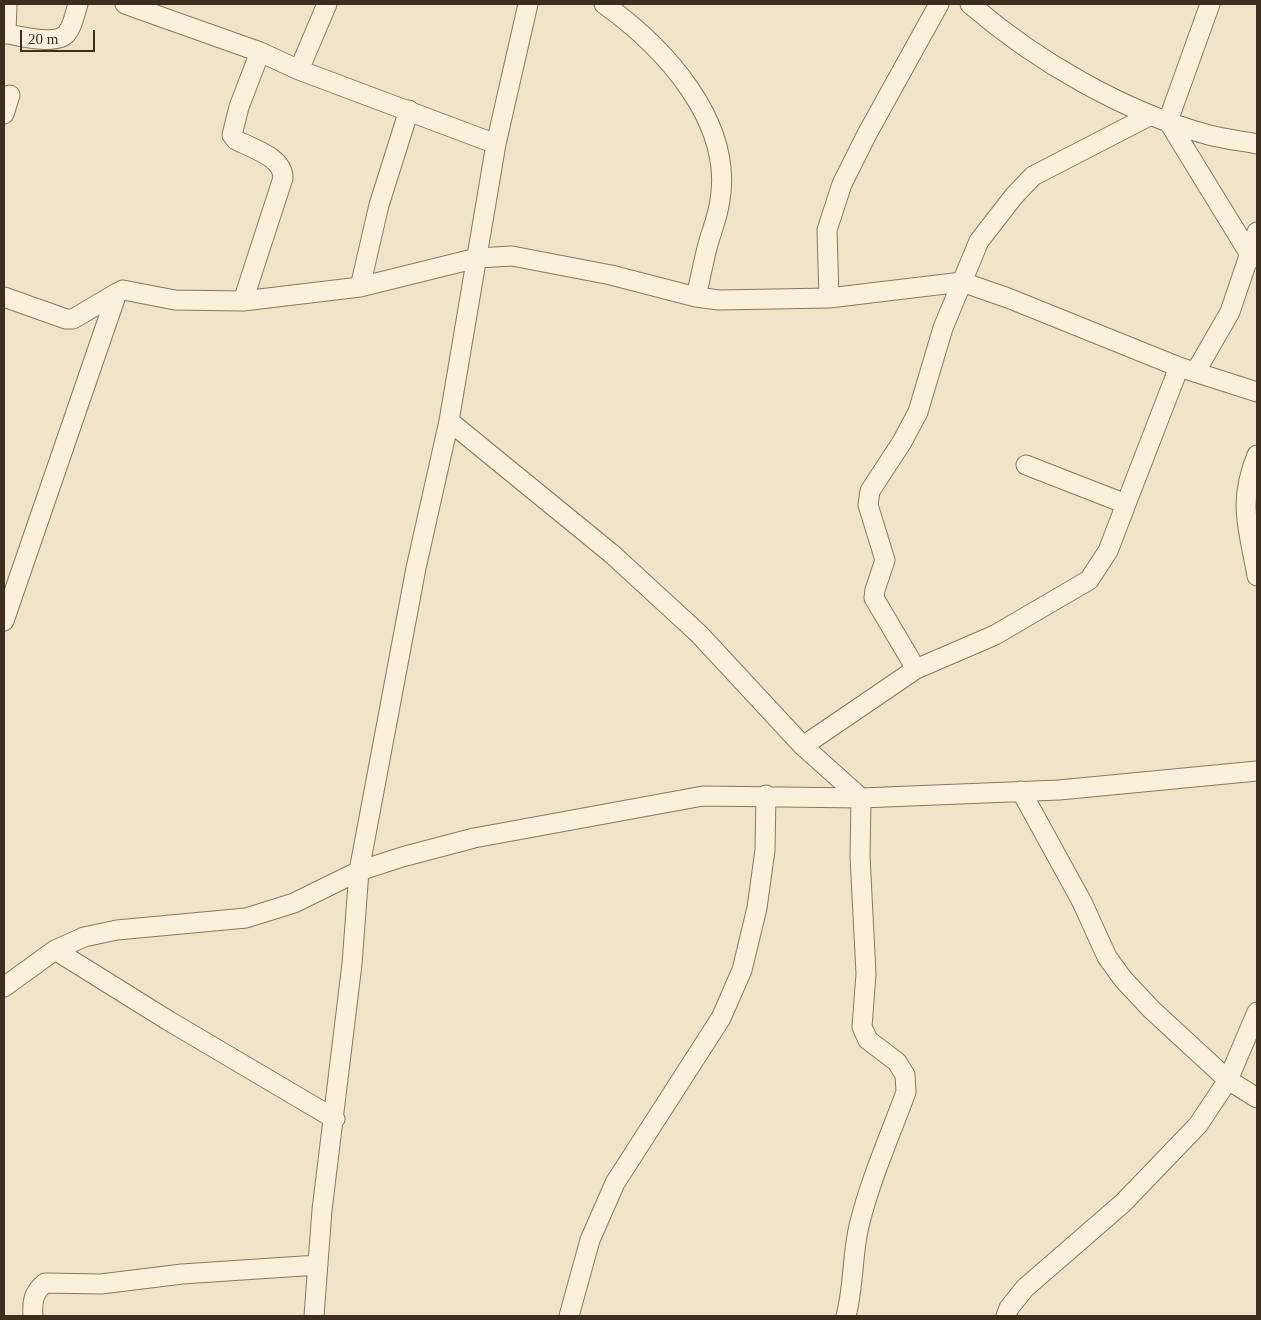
<!DOCTYPE html>
<style>
body{margin:0}
#map{position:relative;width:1261px;height:1320px;overflow:hidden;background:#f0e4c8;font-family:Georgia,serif}
canvas{display:block}
.frame{position:absolute;inset:0;border:5px solid #3d2e20;pointer-events:none}
.scale{position:absolute;left:20px;top:30px;width:75px;height:22px;box-sizing:border-box;border:2px solid #3d2e20;border-top:0;padding-left:6px;font-size:15px;line-height:18px;white-space:nowrap;color:#3d2e20;-webkit-text-stroke:4px #f7eed8;paint-order:stroke}
</style>
<div id="map">
<canvas width="1261" height="1320"></canvas>
<div class="frame"></div>
<div class="scale">20 m</div>
</div>
<script>
const c = document.querySelector('canvas').getContext('2d');
c.lineJoin = 'round';
function stroke(path, color, width, dash) { c.strokeStyle = color; c.lineWidth = width; c.lineCap = dash ? 'butt' : 'round'; c.setLineDash(dash || []); c.stroke(path); }
const street = new Path2D(`
 M 125,4 L 260,52 L 299,70 L 496,144
 M 604,4 C 664,47 733,121 720,200 C 718,217 711,232 707,248 C 703,264 700,280 696,297
 M 970,4 C 1036,61 1124,112 1209,135 C 1225,139 1241,141 1257,144
 M 1210,4 L 1168,121 L 1249,253 L 1257,258
 M 4,33 C 19,36 57,46 67,33 C 73,26 75,13 78,4
 M 6,34 L 7,4
 M 299,70 L 327,4
 M 4,114 L 10,95
 M 360,287 L 379,205 L 409,110
 M 4,297 L 66,319 L 73,319 L 117,293
 M 829,298 L 827,230 L 842,184 L 867,134 L 939,4
 M 243,301 L 283,178 C 283,157 253,149 236,140 L 232,135 L 239,107 L 260,52
 M 1196,371 L 1230,312 L 1257,232
 M 449,421 L 612,554 L 699,634 L 803,746 L 861,798 L 1059,790 L 1257,771
 M 1257,455 C 1237,504 1249,528 1257,576
 M 1026,465 L 1126,504 L 1179,367
 M 4,621 L 117,293 L 123,290 L 175,300 L 243,301 L 360,287 L 477,258 L 512,256 L 611,275 L 696,297 L 719,300 L 829,298 L 962,282 L 1008,298 L 1179,367 L 1257,392
 M 916,669 L 874,598 L 875,590 L 885,560 L 868,505 L 870,491 L 902,442 L 918,412 L 943,328 L 979,241 L 1014,196 L 1033,176 L 1151,115
 M 803,746 L 916,669 L 995,635 L 1089,580 L 1108,551 L 1126,504
 M 1021,791 L 1082,902 L 1107,957 L 1123,979 L 1151,1009 L 1228,1080 L 1257,1098
 M 55,950 L 169,1021 L 335,1119
 M 4,987 L 55,950 L 84,937 L 117,930 L 246,918 L 294,903 L 359,871 L 402,857 L 474,838 L 703,796 L 861,798 L 860,856 L 866,974 L 862,1027 L 868,1040 L 897,1062 L 905,1075 L 906,1092 C 890,1136 870,1180 859,1226 C 852,1255 854,1286 846,1316
 M 33,1316 C 32,1302 33,1293 45,1283 L 101,1284 L 182,1274 L 318,1265
 M 314,1316 L 322,1210 L 352,964 L 359,871 L 416,568 L 449,421 L 496,144 L 528,4
 M 569,1316 L 590,1240 L 615,1183 L 721,1018 L 742,970 L 757,908 L 765,850 L 766,795
 M 1006,1316 L 1009,1308 L 1025,1288 L 1123,1203 L 1198,1125 L 1228,1080 L 1257,1012`);
stroke(street, '#8d765c', 21);
stroke(street, '#faf1dc', 19);
</script>
